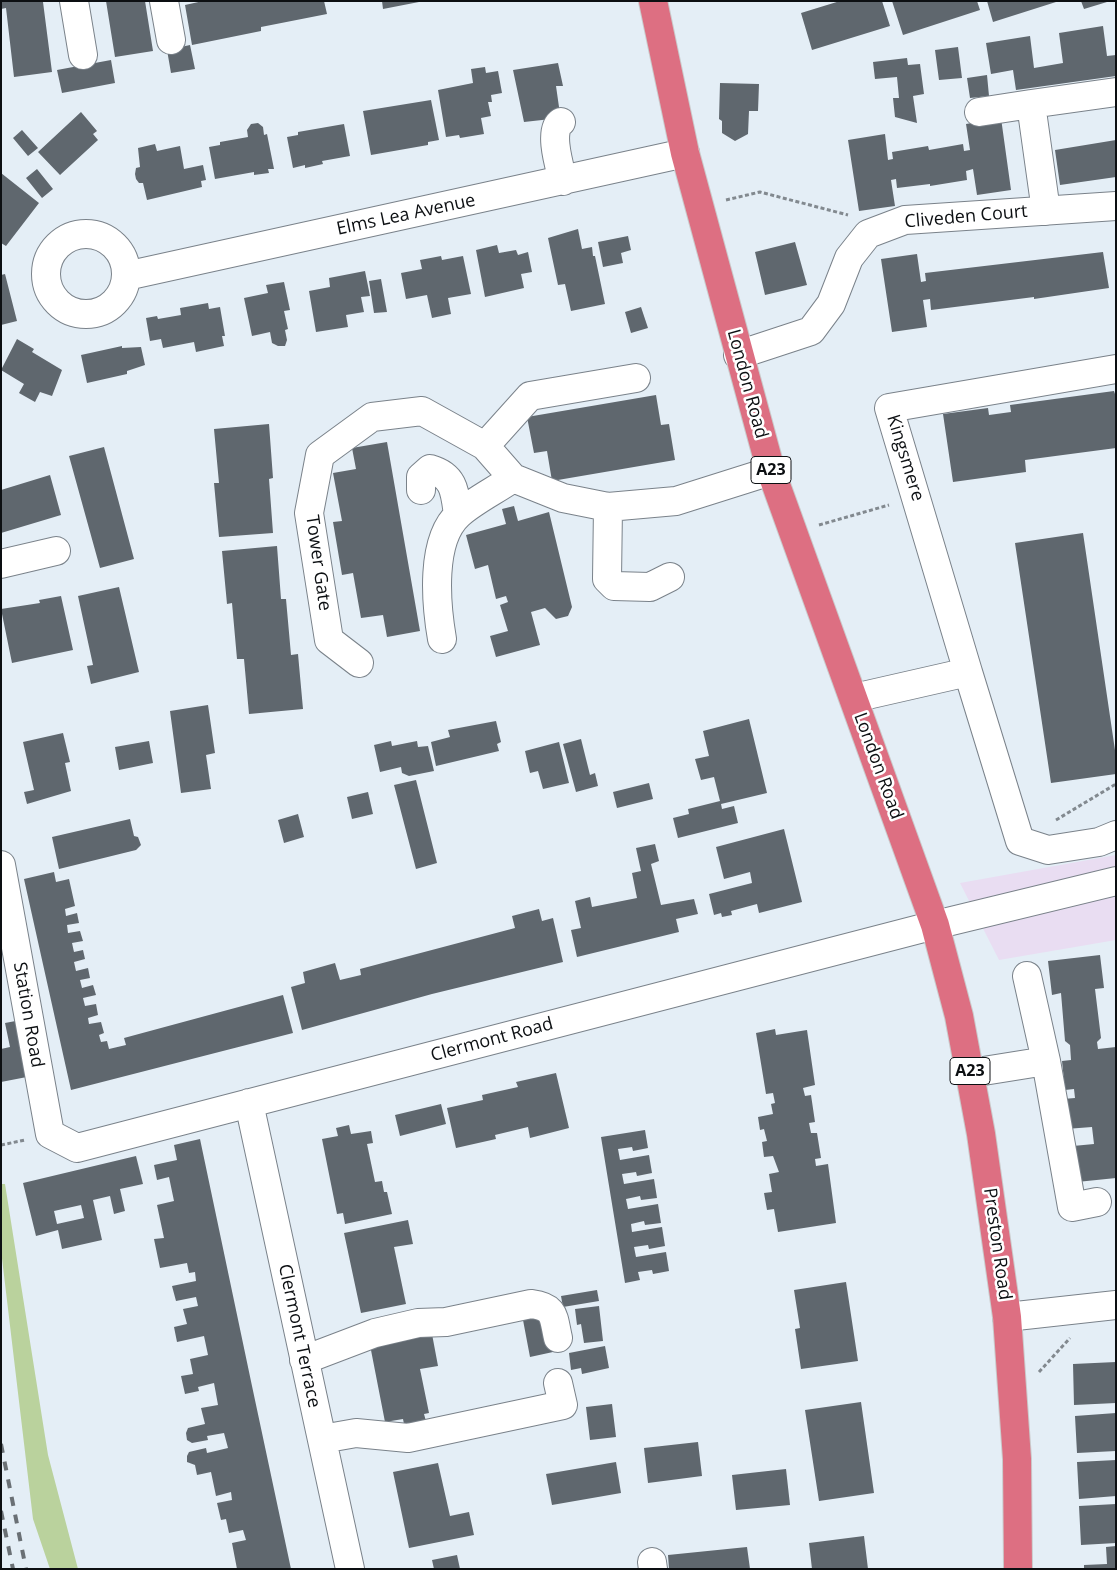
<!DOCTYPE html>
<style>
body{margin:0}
#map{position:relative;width:1117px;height:1570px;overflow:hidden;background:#e4eef6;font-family:"Open Sans",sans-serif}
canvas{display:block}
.frame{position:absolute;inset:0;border:2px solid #0c0f12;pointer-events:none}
</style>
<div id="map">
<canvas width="1117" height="1570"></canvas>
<div class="frame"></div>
</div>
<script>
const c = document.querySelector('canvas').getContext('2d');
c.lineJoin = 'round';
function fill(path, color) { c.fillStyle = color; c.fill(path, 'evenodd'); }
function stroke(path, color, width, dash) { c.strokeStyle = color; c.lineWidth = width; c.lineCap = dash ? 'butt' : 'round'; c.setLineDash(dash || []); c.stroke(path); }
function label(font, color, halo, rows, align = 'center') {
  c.font = font + ' "Open Sans",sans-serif'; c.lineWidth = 5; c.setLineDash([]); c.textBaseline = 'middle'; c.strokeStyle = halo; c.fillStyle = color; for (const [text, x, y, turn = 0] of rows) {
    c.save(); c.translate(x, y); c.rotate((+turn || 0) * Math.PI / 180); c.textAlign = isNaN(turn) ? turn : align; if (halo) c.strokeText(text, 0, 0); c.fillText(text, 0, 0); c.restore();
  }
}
const education = new Path2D(`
 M 1116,855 L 1116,940 L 999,960 L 960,883 Z`);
const green = new Path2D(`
 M 1,1184 L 5,1184 L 48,1455 L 78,1569 L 50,1569 L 33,1519 L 1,1250 Z`);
const building = new Path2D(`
 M 1,1 L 43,2 L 52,72 L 14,77 L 6,8 L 1,9 Z
 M 106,1 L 145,1 L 153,51 L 115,57 Z
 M 203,1 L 324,1 L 327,14 L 261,27 L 261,31 L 192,45 L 185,5 Z
 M 382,1 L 419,1 L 419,2 L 383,9 Z
 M 840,1 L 882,1 L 890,26 L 812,50 L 801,13 Z
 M 892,1 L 977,1 L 980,10 L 903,35 Z
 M 987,1 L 1056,1 L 1056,2 L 993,22 Z
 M 1081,1 L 1107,1 L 1107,2 L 1084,9 Z
 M 1103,26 L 1107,56 L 1116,55 L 1116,76 L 1016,90 L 1013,70 L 991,74 L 986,43 L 1030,36 L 1034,68 L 1063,63 L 1059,33 Z
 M 190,45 L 195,69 L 171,73 L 167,50 Z
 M 958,47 L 962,78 L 939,80 L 935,50 Z
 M 907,58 L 908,65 L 920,64 L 924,94 L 913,96 L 917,123 L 895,117 L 893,98 L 899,98 L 897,77 L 875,79 L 873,62 Z
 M 111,60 L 115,83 L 62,93 L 57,70 Z
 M 558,63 L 563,86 L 556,86 L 560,114 L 551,119 L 524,122 L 513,70 Z
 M 485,67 L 486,73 L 498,71 L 502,93 L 491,95 L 492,102 L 488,102 L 491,116 L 481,118 L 484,134 L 460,138 L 459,135 L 446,137 L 438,90 L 473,83 L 471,69 Z
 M 987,75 L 989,96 L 970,98 L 967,78 Z
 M 720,83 L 759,84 L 758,111 L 749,111 L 748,134 L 735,141 L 722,133 L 722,121 L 719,119 Z
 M 431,100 L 439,140 L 428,142 L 428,145 L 371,155 L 363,111 Z
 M 81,112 L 97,131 L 93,134 L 98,140 L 60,175 L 38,152 Z
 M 1001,118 L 1011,190 L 977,195 L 973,169 L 966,171 L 967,180 L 930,186 L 930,184 L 897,188 L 896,179 L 891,180 L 895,206 L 859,211 L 848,140 L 885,134 L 888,160 L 893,159 L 892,152 L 928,146 L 929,150 L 963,144 L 964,151 L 970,150 L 966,124 Z
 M 258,123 L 263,127 L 264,135 L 267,134 L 274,169 L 268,169 L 269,173 L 254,175 L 254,172 L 215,179 L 209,147 L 220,145 L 220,142 L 248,137 L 247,130 L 251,124 Z
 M 344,124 L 350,156 L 322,161 L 323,164 L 305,168 L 305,165 L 293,168 L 287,137 L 298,135 L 298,132 Z
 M 22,130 L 38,148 L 28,156 L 13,138 Z
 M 1116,140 L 1116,177 L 1060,185 L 1055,150 Z
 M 155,144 L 157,151 L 180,146 L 184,169 L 203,165 L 206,180 L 201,181 L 202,187 L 147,200 L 143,183 L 139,183 L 136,179 L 135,174 L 136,168 L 140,167 L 138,148 Z
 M 37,169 L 53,189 L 42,198 L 26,178 Z
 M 1,173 L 39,203 L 6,246 L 1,243 Z
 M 578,229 L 582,249 L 592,247 L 593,256 L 595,256 L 605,304 L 571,311 L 565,284 L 558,285 L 548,238 Z
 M 628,236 L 631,250 L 621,253 L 623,263 L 603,267 L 598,242 Z
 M 795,242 L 807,285 L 765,295 L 755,252 Z
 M 497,245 L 499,253 L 516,250 L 518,255 L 528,252 L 532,272 L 521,274 L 524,288 L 485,297 L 476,250 Z
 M 1103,252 L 1109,288 L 1034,299 L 1034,297 L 931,310 L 930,299 L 923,300 L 927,327 L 892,332 L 881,259 L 917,254 L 921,282 L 926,281 L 925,273 Z
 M 441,256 L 442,260 L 463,256 L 471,294 L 448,298 L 451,314 L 432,318 L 427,295 L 406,299 L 401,273 L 422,269 L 420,260 Z
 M 365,271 L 370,296 L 361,297 L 364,312 L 346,315 L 348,327 L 316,332 L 309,291 L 330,287 L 329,278 Z
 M 5,274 L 17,321 L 1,325 L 1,275 Z
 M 381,279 L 387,312 L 374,313 L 369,281 Z
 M 284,282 L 290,310 L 284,311 L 288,329 L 285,330 L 287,340 L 285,346 L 278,346 L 272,343 L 270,332 L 252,336 L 244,298 L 268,293 L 266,285 Z
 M 208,303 L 209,309 L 220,307 L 225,336 L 222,336 L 224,346 L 196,352 L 194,342 L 163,348 L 161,339 L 150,341 L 146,318 L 157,316 L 158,319 L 181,315 L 180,308 Z
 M 641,307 L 648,328 L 631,333 L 625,312 Z
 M 17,339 L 34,349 L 32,352 L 62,370 L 52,396 L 40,392 L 35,402 L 19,393 L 24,384 L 1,370 Z
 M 122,346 L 122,348 L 141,347 L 145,365 L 127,371 L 127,374 L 87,383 L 81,355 Z
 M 1114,391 L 1116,397 L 1116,448 L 1025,460 L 1026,472 L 953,482 L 943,414 L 988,408 L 989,415 L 1011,412 L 1010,405 Z
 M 656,395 L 661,425 L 669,424 L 675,460 L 552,481 L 547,451 L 534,453 L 527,417 Z
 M 269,424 L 273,478 L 269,479 L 273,533 L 219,537 L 214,483 L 219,483 L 214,429 Z
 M 387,442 L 420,631 L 387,637 L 383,615 L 361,618 L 353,573 L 342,575 L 333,522 L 342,521 L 333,473 L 356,469 L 352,448 Z
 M 104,447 L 134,559 L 100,568 L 69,456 Z
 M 50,475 L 61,515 L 1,533 L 1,490 Z
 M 514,506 L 518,521 L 549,512 L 572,607 L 568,616 L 556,619 L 545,608 L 531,612 L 540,645 L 496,657 L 490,636 L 508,631 L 500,605 L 508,602 L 506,596 L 496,599 L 488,565 L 475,569 L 466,535 L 506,524 L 502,509 Z
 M 1083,533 L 1116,757 L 1116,774 L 1051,783 L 1015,543 Z
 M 277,546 L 281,599 L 286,599 L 291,655 L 298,654 L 303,709 L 249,714 L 244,659 L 237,659 L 232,603 L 227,604 L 222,551 Z
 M 119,587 L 139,672 L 91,684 L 87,666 L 93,665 L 78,596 Z
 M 61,596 L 73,650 L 12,663 L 1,609 L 40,603 L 39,600 Z
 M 208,705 L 215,753 L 206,755 L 211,789 L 181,793 L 170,711 Z
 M 749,719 L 767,793 L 721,804 L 722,809 L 734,806 L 738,823 L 678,838 L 673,818 L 689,814 L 688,809 L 720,801 L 714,777 L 701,780 L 695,759 L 709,756 L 703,731 Z
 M 496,721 L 501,742 L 497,744 L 499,751 L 436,766 L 431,742 L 450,737 L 448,730 Z
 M 63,733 L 70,762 L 65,763 L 71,791 L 27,804 L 24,792 L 34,790 L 23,742 Z
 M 581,739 L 590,775 L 595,773 L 598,786 L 576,792 L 563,744 Z
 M 149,741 L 153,763 L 119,770 L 115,747 Z
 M 391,741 L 392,746 L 417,741 L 418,747 L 428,746 L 434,771 L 409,776 L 402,773 L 401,767 L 380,772 L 374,745 Z
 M 559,742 L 569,783 L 543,789 L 538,771 L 530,773 L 525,751 Z
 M 416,780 L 437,863 L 416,869 L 394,785 Z
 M 649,783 L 653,799 L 617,808 L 613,792 Z
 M 368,792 L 373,814 L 352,819 L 347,797 Z
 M 298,814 L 304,837 L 284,843 L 278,820 Z
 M 130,819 L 134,836 L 138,837 L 141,845 L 136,850 L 59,869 L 52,837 Z
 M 784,829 L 802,902 L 759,913 L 757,904 L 731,911 L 732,915 L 722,917 L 721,913 L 714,915 L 709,894 L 752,883 L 750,872 L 724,879 L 716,847 Z
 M 655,844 L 659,861 L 651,864 L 661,905 L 694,899 L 698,914 L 676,919 L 679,932 L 577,957 L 571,930 L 581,928 L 575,901 L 590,897 L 592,907 L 637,898 L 632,873 L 641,871 L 636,848 Z
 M 54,872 L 56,882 L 69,879 L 75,906 L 65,909 L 66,916 L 77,913 L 79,923 L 67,925 L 68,933 L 80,931 L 83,941 L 72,943 L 74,952 L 83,950 L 85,959 L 74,962 L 76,971 L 88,968 L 90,978 L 80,980 L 82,988 L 93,985 L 96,995 L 83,998 L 85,1006 L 96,1004 L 98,1015 L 88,1018 L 89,1024 L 101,1022 L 104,1033 L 99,1035 L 101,1042 L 107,1041 L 109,1049 L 126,1045 L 124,1038 L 283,995 L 293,1033 L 71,1090 L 24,879 Z
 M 539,909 L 542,921 L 553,918 L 563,962 L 432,994 L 302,1030 L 291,987 L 305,983 L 303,972 L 335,963 L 340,980 L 361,975 L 360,969 L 515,928 L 512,916 Z
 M 1100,955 L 1104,988 L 1095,989 L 1101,1038 L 1097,1042 L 1098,1049 L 1116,1047 L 1116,1178 L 1077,1182 L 1073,1146 L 1094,1144 L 1092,1127 L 1066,1129 L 1063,1099 L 1075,1098 L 1074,1089 L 1065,1090 L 1062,1061 L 1071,1060 L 1070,1045 L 1065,1041 L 1061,993 L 1052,995 L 1048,961 Z
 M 21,1020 L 32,1076 L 1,1082 L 1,1049 L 10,1047 L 5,1023 Z
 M 775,1029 L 776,1035 L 807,1030 L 815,1085 L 803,1088 L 805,1096 L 811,1095 L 815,1122 L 809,1123 L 811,1133 L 817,1133 L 821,1158 L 815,1159 L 816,1166 L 828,1164 L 836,1223 L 778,1232 L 774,1209 L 767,1210 L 764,1193 L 772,1192 L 769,1174 L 779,1172 L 773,1156 L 764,1157 L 762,1142 L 767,1141 L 764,1129 L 760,1130 L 758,1117 L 773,1114 L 771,1104 L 775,1103 L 773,1093 L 766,1094 L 756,1033 Z
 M 556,1073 L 569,1128 L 530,1138 L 528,1127 L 495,1135 L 496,1139 L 456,1148 L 447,1108 L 483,1100 L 482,1095 L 518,1087 L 516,1082 Z
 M 441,1104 L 446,1124 L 400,1136 L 395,1115 Z
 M 349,1125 L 351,1134 L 371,1131 L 373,1143 L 367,1144 L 375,1182 L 382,1181 L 384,1192 L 387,1192 L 392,1214 L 345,1224 L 343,1213 L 337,1214 L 322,1139 L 338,1136 L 336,1128 Z
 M 645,1130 L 648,1148 L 633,1151 L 632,1147 L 618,1149 L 620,1160 L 649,1155 L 652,1173 L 637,1176 L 636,1172 L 622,1174 L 624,1184 L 654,1179 L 657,1198 L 641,1200 L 640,1196 L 626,1199 L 628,1209 L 658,1204 L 661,1223 L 645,1225 L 644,1221 L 631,1224 L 632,1232 L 662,1227 L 665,1246 L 649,1249 L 648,1245 L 634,1247 L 636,1257 L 666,1252 L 669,1271 L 653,1274 L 652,1270 L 638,1272 L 640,1280 L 625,1283 L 601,1137 Z
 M 200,1139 L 252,1386 L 291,1569 L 237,1569 L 232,1543 L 246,1540 L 243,1530 L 229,1533 L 226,1519 L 221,1520 L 217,1503 L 232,1500 L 231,1492 L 216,1496 L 211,1472 L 197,1475 L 195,1465 L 187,1462 L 187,1456 L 189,1452 L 206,1448 L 207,1453 L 228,1448 L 224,1433 L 207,1436 L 208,1440 L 192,1443 L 187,1440 L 186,1433 L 188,1428 L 205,1424 L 201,1408 L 218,1405 L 214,1383 L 198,1387 L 199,1391 L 185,1394 L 181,1376 L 193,1374 L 190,1359 L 208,1355 L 204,1336 L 177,1342 L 174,1327 L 187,1324 L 183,1309 L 198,1306 L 196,1297 L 176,1301 L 172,1286 L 196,1281 L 195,1272 L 189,1273 L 187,1263 L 160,1268 L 154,1239 L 164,1238 L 157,1205 L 174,1201 L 169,1177 L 157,1180 L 154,1165 L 177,1160 L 174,1145 Z
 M 136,1156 L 143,1184 L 120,1189 L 125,1211 L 114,1214 L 110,1196 L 93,1200 L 102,1240 L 62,1249 L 58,1230 L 36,1236 L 23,1183 ZM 81,1205 L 84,1218 L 57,1224 L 54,1211 Z
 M 408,1220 L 413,1244 L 394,1247 L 406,1304 L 361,1313 L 344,1233 Z
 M 846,1282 L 858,1361 L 801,1369 L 795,1329 L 800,1328 L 794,1290 Z
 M 597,1290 L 599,1301 L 563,1307 L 561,1296 Z
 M 599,1306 L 603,1341 L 584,1343 L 581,1324 L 577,1325 L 575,1309 Z
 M 545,1316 L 553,1352 L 530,1357 L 523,1320 Z
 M 432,1334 L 438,1366 L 420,1369 L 429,1413 L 424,1414 L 427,1425 L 405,1429 L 403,1419 L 385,1422 L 370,1345 Z
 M 605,1346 L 609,1368 L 582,1374 L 581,1368 L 571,1370 L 569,1353 Z
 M 1116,1362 L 1116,1403 L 1074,1405 L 1073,1364 Z
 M 861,1402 L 874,1493 L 819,1501 L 805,1410 Z
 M 612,1404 L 616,1437 L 590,1440 L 586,1407 Z
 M 1116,1413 L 1116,1451 L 1077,1453 L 1075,1416 Z
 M 698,1442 L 702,1476 L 648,1483 L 644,1448 Z
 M 1116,1460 L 1116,1496 L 1079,1499 L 1077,1462 Z
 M 616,1462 L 621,1493 L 552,1505 L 546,1474 Z
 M 438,1463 L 450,1516 L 469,1512 L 474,1535 L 409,1548 L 393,1472 Z
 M 786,1469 L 790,1505 L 736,1510 L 732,1475 Z
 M 1116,1504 L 1116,1543 L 1081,1545 L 1079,1506 Z
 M 864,1536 L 868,1569 L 812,1569 L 809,1543 Z
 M 1116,1546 L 1116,1569 L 1084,1569 L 1084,1565 L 1107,1564 L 1106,1547 Z
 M 747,1547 L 750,1569 L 669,1569 L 668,1555 Z
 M 457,1555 L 460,1569 L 434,1569 L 432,1560 Z`);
const path = new Path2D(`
 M 726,200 L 760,192 L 848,215
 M 819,525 L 889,505
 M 1056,820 L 1116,784
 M 1,1145 L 25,1140
 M 1039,1372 L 1070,1338`);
const minor = new Path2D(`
 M 74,1 L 83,55
 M 164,1 L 171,40
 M 979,112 L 1031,104
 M 561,122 C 548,130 560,168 563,181
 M 1046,211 L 1031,104 L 1116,92
 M46 274a40 40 0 1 1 80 0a40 40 0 1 1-80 0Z
 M 126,276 L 685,153
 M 738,355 L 811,331 L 831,304 L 849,258 L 868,234 L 905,220 L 1116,206
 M 485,446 L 530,396 L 636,378
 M 421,490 L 421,477 L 430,469 C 455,476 455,493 458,515
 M 608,507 L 607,579 L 614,586 L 650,587 L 670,577
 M 1,564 L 56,551
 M 442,639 C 436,604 430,540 459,514 C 475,500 496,490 513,478
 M 359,663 L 329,640 L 309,513 L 320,455 L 372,417 L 422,411 L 485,446 L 513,478 L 563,498 L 608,507 L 676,501 L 771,471
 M 968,672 L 889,408 L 1116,369
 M 854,698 L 968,672 L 1020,841 L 1048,850 L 1099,842 L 1116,835
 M 1,865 L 50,1134 L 77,1148 L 935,925 L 1116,881
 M 1027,976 L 1046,1061
 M 971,1073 L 1046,1061 L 1072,1207 L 1097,1202
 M 249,1103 L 350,1569
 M 1007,1317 L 1116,1305
 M 304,1360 L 375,1333 L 418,1323 L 446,1322 L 531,1304 C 556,1307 553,1317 558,1338
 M 322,1439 L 356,1433 L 408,1438 L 563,1405 L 558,1383
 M 652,1562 L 653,1569`);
const highway = new Path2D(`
 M 653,1 L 685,153 L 771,471 L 935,925 L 959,1016 L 981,1134 L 1007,1317 L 1017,1459 L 1018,1569`);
const rail = new Path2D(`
 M 1,1444 L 26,1569
 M 1,1511 L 13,1569`);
const shields = [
 [771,470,40],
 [970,1071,40]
];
const shieldNames = [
 ["A23",771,470],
 ["A23",970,1071]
];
const streetNames = [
 ["Elms Lea Avenue",406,215,-12],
 ["Cliveden Court",966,217,-5],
 ["London Road",747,384,75],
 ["Kingsmere",905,458,73],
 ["Tower Gate",318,563,82],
 ["London Road",878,766,70],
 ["Station Road",28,1015,80],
 ["Clermont Road",492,1040,-15],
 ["Preston Road",997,1244,82],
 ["Clermont Terrace",299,1336,78]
];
fill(education, '#e9ddf2');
fill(green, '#bad29d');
fill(building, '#5f676e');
stroke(minor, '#7a828a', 30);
stroke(highway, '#cacacb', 30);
stroke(path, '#82898f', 3, [4, 2.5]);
stroke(minor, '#fff', 28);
stroke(highway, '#dd6f82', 28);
stroke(rail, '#6a7075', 4, [9, 9]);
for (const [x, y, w] of shields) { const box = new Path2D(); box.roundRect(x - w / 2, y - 13.5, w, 27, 4); c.fillStyle = '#fff'; c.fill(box); stroke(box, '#0c0f12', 1); }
label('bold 16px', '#0c0f12', null, shieldNames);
label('18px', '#0c0f12', '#fff', streetNames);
</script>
